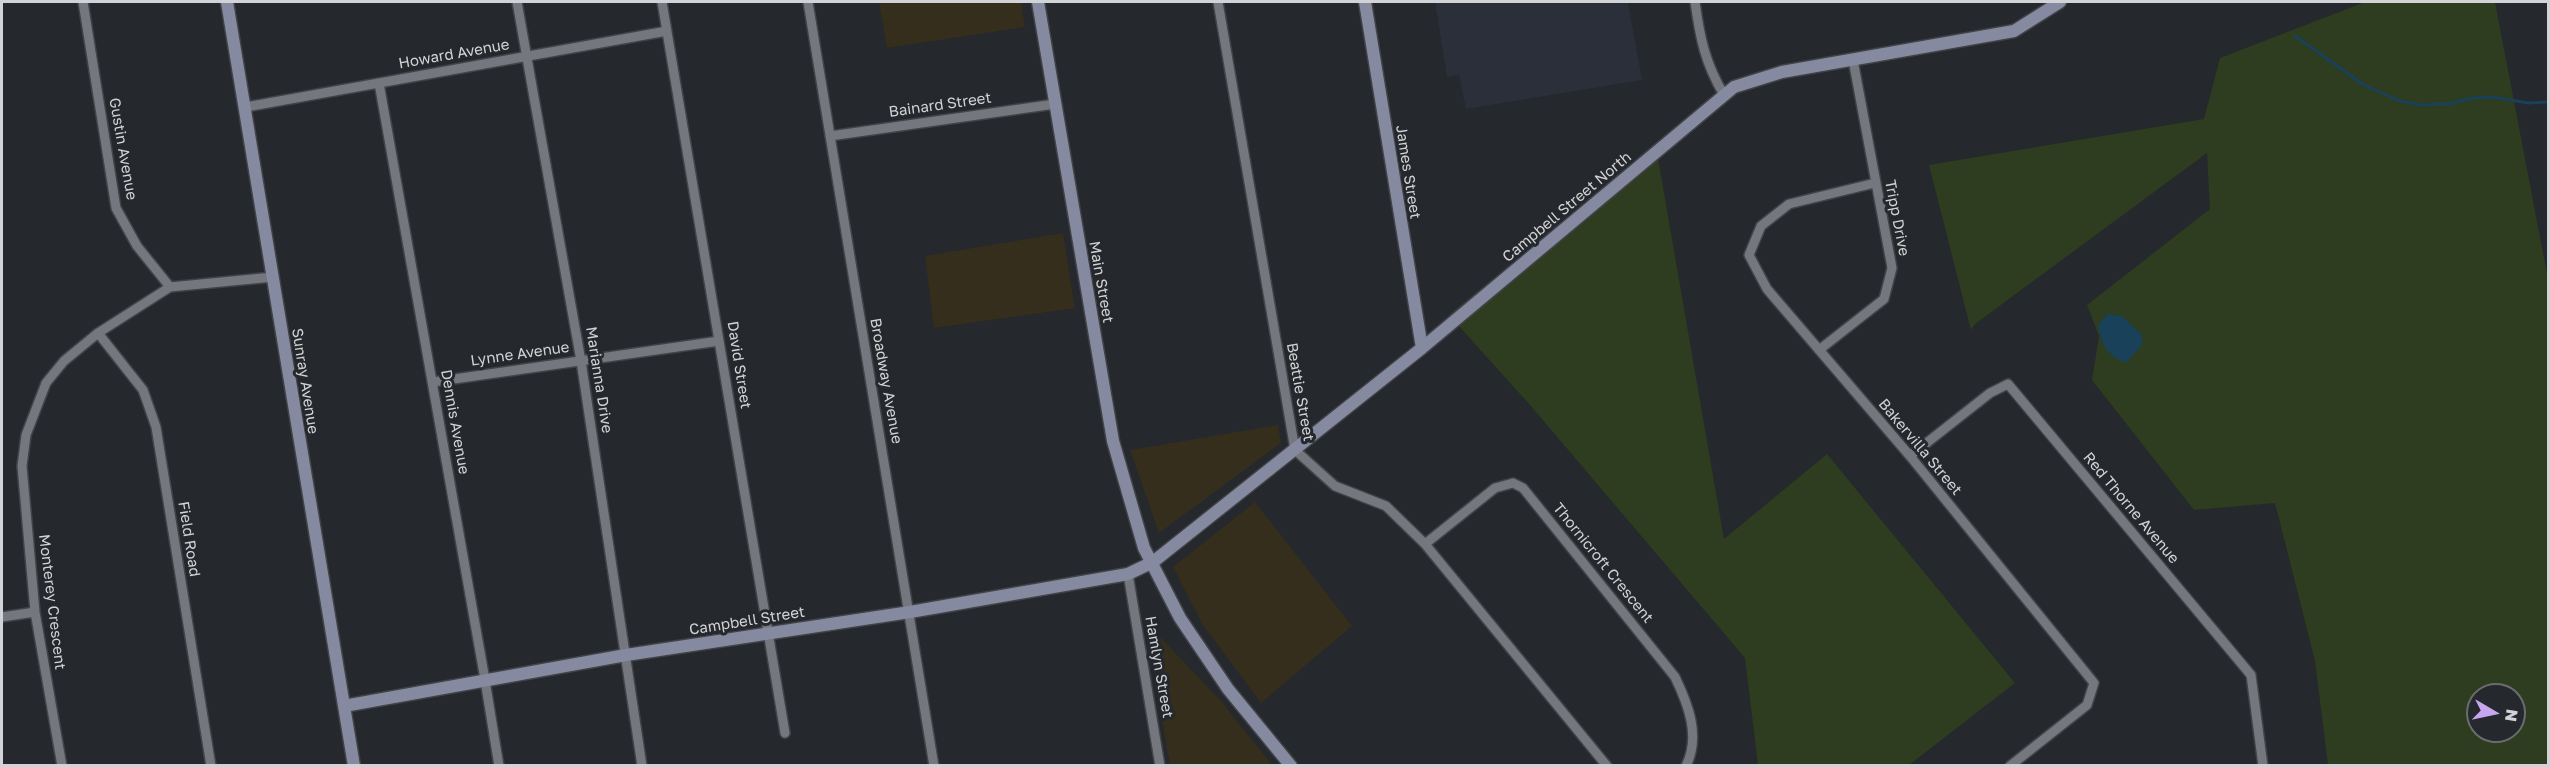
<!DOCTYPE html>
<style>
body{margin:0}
#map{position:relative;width:2550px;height:767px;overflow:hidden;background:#25282c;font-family:"Golos Text",sans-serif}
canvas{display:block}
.frame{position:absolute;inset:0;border:3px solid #d2d3d6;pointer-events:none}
.north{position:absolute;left:2466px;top:683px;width:60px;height:60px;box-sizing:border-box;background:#25282c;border:2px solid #6a6c70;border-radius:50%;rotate:99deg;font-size:16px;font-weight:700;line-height:24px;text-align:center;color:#d2d3d6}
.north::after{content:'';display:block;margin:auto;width:21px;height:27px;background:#c7a6ef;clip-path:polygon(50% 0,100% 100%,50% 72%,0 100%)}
</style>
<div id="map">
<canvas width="2550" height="767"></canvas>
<div class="frame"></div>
<div class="north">N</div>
</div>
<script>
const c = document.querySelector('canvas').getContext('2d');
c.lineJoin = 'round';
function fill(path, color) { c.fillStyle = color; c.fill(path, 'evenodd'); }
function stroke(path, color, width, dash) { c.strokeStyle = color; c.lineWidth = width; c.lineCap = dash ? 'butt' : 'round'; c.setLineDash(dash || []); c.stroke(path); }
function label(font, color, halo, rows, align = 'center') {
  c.font = font + ' "Golos Text",sans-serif'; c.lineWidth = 6; c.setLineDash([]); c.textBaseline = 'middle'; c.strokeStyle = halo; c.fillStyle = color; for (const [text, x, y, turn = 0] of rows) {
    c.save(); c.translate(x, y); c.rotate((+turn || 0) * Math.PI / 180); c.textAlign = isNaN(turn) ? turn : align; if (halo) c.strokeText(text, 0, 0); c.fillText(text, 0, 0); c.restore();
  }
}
const commercial = new Path2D(`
 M 879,2 L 1021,2 L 1025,27 L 887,48 Z
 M 1063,233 L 1075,308 L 934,328 L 925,256 Z
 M 1278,425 L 1281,443 L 1159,533 L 1130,450 Z
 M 1255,502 L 1352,626 L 1261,703 L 1203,625 L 1173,567 Z
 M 1144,620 L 1221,701 L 1272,765 L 1170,765 Z`);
const built = new Path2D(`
 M 1435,2 L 1628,2 L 1642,80 L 1466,109 L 1459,75 L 1447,77 Z`);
const green = new Path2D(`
 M 2365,2 L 2495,2 L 2548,279 L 2548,765 L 2328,765 L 2315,661 L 2275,503 L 2194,510 L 2092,380 L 2099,336 L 2087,305 L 2210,209 L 2207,153 L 1975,324 L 1971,330 L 1929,165 L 2204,119 L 2220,58 ZM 2478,695 L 2514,695 L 2514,731 L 2478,731 Z
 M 1656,147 L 1724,539 L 1827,454 L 2015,683 L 1909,765 L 1758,765 L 1745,658 L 1530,405 L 1449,315 Z`);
const water = new Path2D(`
 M 2107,314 L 2122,316 L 2142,335 L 2142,345 L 2126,363 C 2106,354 2103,348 2098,326 Z`);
const stream = new Path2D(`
 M 2295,36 L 2364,85 L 2400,101 L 2421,105 L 2449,104 L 2473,98 L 2493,97 L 2528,103 L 2548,102`);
const street = new Path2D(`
 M 83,2 L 116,208 L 137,246 L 170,287
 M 517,2 L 581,361 L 642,766
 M 662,2 L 785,733
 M 808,2 L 934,766
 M 1218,2 L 1295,450 L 1335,486 L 1386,506 L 1425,544 L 1607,766
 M 1695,2 C 1700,38 1705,63 1724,95
 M 379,83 L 484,674 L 499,766
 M 246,107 L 667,31
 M 830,136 L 1055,104
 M 1875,183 L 1789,204 L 1761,226 L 1749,255 L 1767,289 L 1910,456 L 2094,683 L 2087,705 L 2010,766
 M 98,333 L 143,390 L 156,427 L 211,766
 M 1819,350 L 1884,299 L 1892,268 L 1853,60
 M 433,382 L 719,341
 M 1910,456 L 1990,393 L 2008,384 L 2251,675 L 2263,766
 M 1425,544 L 1495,488 L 1513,483 L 1523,488 L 1675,677 C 1688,704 1701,736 1686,766
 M 1128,574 L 1160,766
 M 2,617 L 35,612
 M 62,766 L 35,612 L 22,466 L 26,435 L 46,383 L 64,361 L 98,333 L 170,287 L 273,277`);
const secondary = new Path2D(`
 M 227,2 L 354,766
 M 1038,2 L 1113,441 L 1144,548 L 1180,618 L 1228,689 L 1291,766
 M 1365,2 L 1422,348
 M 344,706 L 626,655 L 910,612 L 1128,574 L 1153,562 L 1422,348 L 1734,87 L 1782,72 L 2014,31 L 2060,2`);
const streetNames = [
 ["Howard Avenue",454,54,-10],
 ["Bainard Street",940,105,-8],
 ["Gustin Avenue",123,149,80],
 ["James Street",1408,172,81],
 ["Campbell Street North",1567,207,-40],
 ["Tripp Drive",1897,218,79],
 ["Main Street",1101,282,80],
 ["Lynne Avenue",520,354,-8],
 ["David Street",739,365,81],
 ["Marianna Drive",599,380,81],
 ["Sunray Avenue",305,381,81],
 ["Broadway Avenue",886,381,80],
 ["Beattie Street",1300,392,80],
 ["Dennis Avenue",455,422,80],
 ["Bakervilla Street",1920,447,50],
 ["Red Thorne Avenue",2131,508,50],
 ["Field Road",189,539,81],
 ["Thornicroft Crescent",1603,563,51],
 ["Monterey Crescent",52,602,83],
 ["Campbell Street",747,621,-9],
 ["Hamlyn Street",1159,667,80]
];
fill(commercial, '#352e1d');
fill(built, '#2a2f39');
fill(green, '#2e3c20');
fill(water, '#194159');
stroke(stream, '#194159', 3);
stroke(street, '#414347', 12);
stroke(secondary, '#414347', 15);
stroke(street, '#74777d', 9);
stroke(secondary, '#868aa0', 12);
label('15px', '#d2d3d6', '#25282c', streetNames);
</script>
